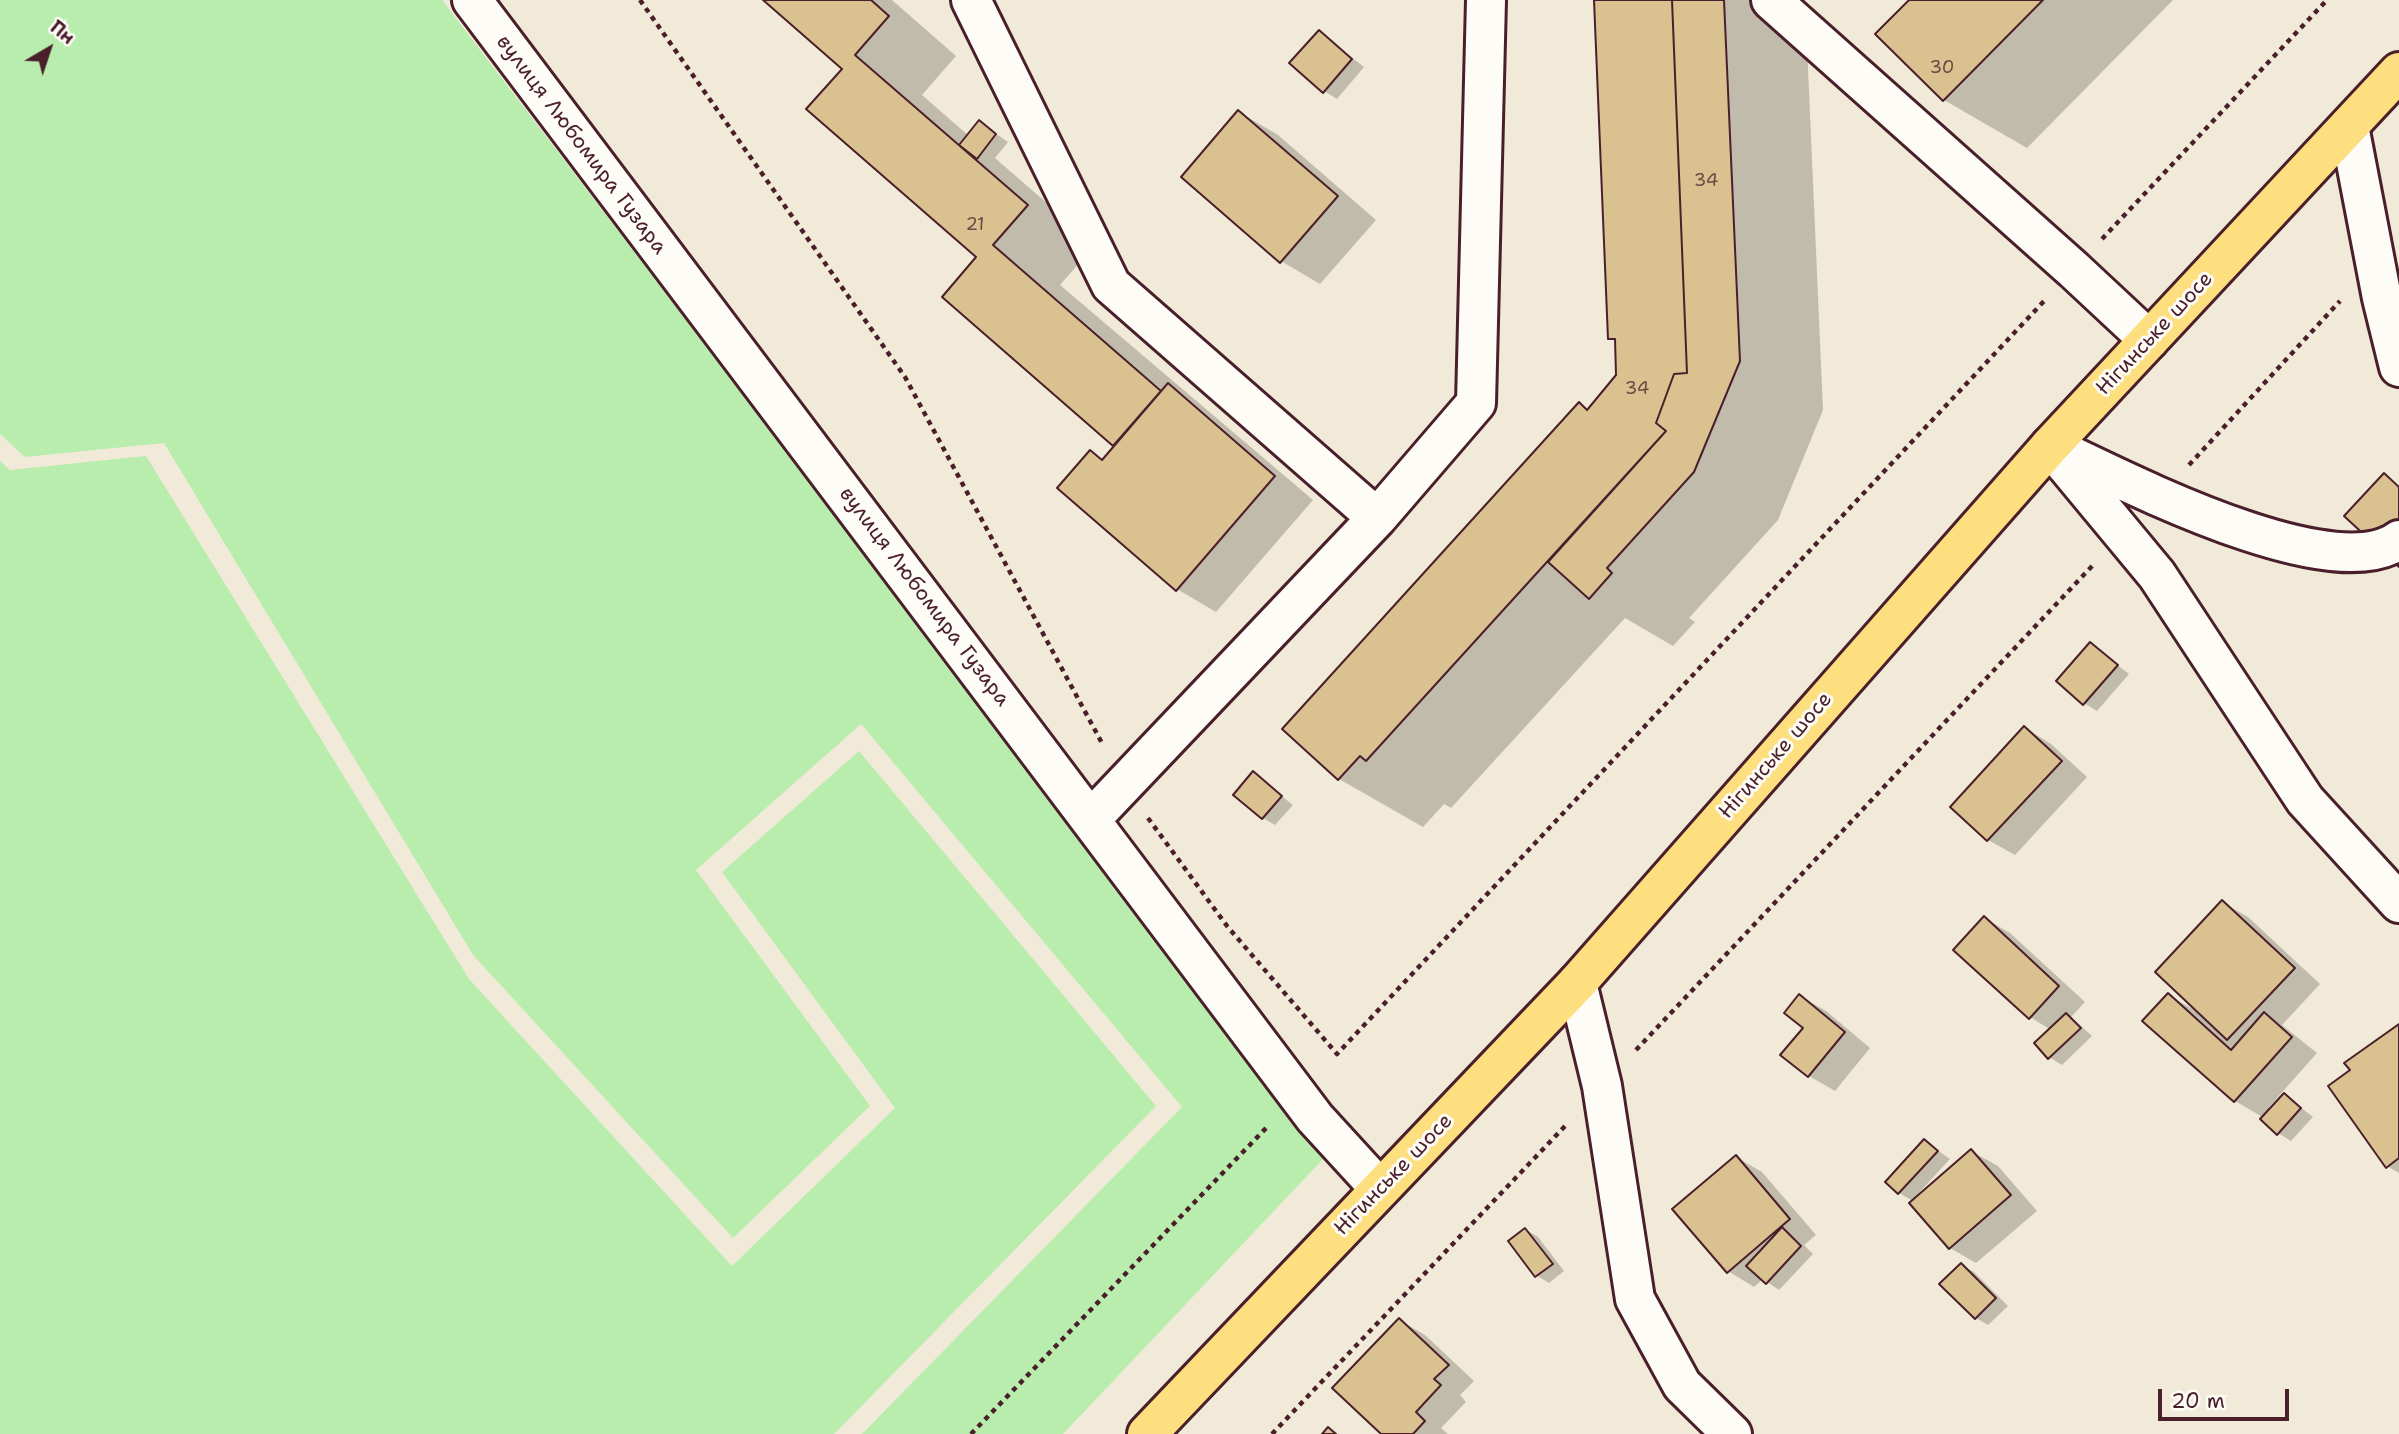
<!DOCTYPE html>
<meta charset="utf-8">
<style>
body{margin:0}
#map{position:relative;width:2399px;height:1434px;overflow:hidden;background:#f2ead8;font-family:"Shantell Sans",sans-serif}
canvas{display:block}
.north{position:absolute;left:14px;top:14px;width:70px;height:70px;-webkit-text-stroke:5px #fdfcf7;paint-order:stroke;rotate:39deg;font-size:19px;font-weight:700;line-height:28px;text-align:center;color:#4a1f2b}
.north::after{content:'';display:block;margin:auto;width:24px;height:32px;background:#4a1f2b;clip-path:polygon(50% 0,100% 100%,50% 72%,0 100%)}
.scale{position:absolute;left:2158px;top:1389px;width:131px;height:32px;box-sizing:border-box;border:4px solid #4a1f2b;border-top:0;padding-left:9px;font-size:21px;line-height:24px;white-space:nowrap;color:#4a1f2b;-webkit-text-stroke:5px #fdfcf7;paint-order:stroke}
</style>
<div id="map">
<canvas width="2399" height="1434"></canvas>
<div class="north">Пн</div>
<div class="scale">20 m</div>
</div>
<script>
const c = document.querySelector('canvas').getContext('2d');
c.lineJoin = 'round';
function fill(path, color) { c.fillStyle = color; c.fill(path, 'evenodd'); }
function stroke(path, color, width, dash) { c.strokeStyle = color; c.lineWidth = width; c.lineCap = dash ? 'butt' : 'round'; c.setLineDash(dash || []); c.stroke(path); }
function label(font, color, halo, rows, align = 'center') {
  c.font = font + ' "Shantell Sans",sans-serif'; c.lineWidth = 6; c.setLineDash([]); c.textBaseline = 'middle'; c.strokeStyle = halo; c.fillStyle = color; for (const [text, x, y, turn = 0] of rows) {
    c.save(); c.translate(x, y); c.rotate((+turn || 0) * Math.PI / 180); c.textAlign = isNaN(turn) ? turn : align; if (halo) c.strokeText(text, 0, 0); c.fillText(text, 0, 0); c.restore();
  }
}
const green = new Path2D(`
 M 0,0 L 442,0 L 1325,1157 L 1063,1434 L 862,1434 L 1182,1107 L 861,724 L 696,870 L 870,1106 L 733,1238 L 473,955 L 164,443 L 25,457 L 0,434 Z
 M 146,456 L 469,979 L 732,1266 L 895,1108 L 722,872 L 859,751 L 1156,1106 L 834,1434 L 0,1434 L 0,461 L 10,470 Z`);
const shadow = new Path2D(`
 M 765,0 L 892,0 L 956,56 L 922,95 L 969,136 L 980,123 L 1008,142 L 995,158 L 1095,245 L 1060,285 L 1313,500 L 1216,612 L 1177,589 L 1091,452 L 1104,460 L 1116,446 L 844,68 Z
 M 1596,0 L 1805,0 L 1823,410 L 1778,520 L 1689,618 L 1695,622 L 1673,646 L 1625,618 L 1451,808 L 1444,804 L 1423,827 L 1339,779 L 1284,729 L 1580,405 L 1589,410 L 1618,376 L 1617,342 L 1610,338 Z
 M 1911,0 L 2173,0 L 2027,148 L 1944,100 Z
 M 1319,32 L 1364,67 L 1337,99 L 1324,91 Z
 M 1239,112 L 1278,135 L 1376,220 L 1320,284 L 1281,261 Z
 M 2090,644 L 2129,674 L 2097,711 L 2084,703 Z
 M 2025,728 L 2051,744 L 2087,777 L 2015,855 L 1988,840 L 1952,807 Z
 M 1254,774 L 1293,805 L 1275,825 L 1263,818 Z
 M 2222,902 L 2248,917 L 2320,984 L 2282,1025 L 2317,1053 L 2269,1107 L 2272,1109 L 2285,1095 L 2313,1117 L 2291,1141 L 2278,1133 L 2264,1118 L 2235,1101 L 2168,995 L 2198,1012 Z
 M 1984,918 L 2010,933 L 2085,1002 L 2071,1017 L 2092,1036 L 2062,1065 L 2049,1057 L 2051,1030 L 2030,1017 Z
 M 1800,996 L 1826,1011 L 1870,1048 L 1835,1091 L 1809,1076 Z
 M 2399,1027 L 2399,1173 L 2387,1166 L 2352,1071 Z
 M 1924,1141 L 1950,1159 L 1916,1196 L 1918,1198 L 1971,1151 L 1998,1166 L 2037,1211 L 1976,1263 L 1950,1248 L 1913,1201 L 1899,1193 Z
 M 1736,1157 L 1762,1172 L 1816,1235 L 1804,1245 L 1813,1254 L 1779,1290 L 1763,1279 L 1754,1287 L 1728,1271 Z
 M 1526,1230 L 1538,1237 L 1564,1271 L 1549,1283 L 1536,1275 Z
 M 1961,1265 L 1974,1272 L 2008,1306 L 1988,1325 L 1976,1318 Z
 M 1399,1320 L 1425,1335 L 1474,1381 L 1460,1395 L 1466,1402 L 1441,1428 L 1448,1434 L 1384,1434 Z`);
const building = new Path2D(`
 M 763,0 L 871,0 L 889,16 L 855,55 L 1028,205 L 993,245 L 1161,391 L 1113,446 L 942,297 L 976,257 L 806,109 L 842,69 Z
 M 1594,0 L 1672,0 L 1687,373 L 1674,374 L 1656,423 L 1666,431 L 1366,761 L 1360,756 L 1338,780 L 1282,729 L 1579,402 L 1587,410 L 1616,375 L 1615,339 L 1608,339 Z
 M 1672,0 L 1724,0 L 1740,361 L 1694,472 L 1607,568 L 1612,573 L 1589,599 L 1548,562 L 1666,431 L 1656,423 L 1674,374 L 1687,373 Z
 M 1909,0 L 2043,0 L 1943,101 L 1875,34 Z
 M 1319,30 L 1352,59 L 1323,93 L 1289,63 Z
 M 1238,110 L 1338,196 L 1280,263 L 1181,177 Z
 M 979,120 L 996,134 L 977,159 L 959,145 Z
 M 1168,383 L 1275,476 L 1176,591 L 1057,488 L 1090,450 L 1102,460 Z
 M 2384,473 L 2399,487 L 2399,567 L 2344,516 Z
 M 2090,642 L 2118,665 L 2083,705 L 2056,681 Z
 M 2024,726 L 2062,761 L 1987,841 L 1950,807 Z
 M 1253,771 L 1282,796 L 1262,819 L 1233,795 Z
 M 2222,900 L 2295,968 L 2227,1040 L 2155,972 Z
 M 1984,916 L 2059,986 L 2029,1019 L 1953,950 Z
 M 2168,993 L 2231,1050 L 2264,1012 L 2292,1037 L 2234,1102 L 2142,1021 Z
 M 1799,994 L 1845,1032 L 1808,1077 L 1780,1055 L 1803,1028 L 1784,1013 Z
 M 2066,1013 L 2081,1028 L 2048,1059 L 2034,1043 Z
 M 2399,1024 L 2399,1158 L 2386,1168 L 2328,1086 L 2350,1070 L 2344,1063 Z
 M 2284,1093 L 2301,1108 L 2277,1135 L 2260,1119 Z
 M 1924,1139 L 1938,1151 L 1898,1194 L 1885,1182 Z
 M 1971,1149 L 2011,1195 L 1949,1249 L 1909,1203 Z
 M 1736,1155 L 1790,1219 L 1727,1273 L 1672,1209 Z
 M 1782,1227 L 1801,1246 L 1766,1284 L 1746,1266 Z
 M 1525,1228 L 1553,1264 L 1535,1277 L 1508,1241 Z
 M 1961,1263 L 1996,1298 L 1975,1319 L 1939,1284 Z
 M 1399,1318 L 1449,1365 L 1434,1379 L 1441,1385 L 1416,1412 L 1425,1421 L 1413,1434 L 1381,1434 L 1332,1388 Z
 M 1328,1427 L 1336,1434 L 1322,1434 Z`);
const path = new Path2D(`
 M 640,0 L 905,377 L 1103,745
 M 2102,239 L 2327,0
 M 2189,465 L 2340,301
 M 1148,818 L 1227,926 L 1337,1054 L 2046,299
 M 1636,1050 L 2094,564
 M 971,1434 L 1269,1125
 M 1272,1434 L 1566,1125`);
const minor = new Path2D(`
 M 472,0 L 1315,1118 L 1380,1189
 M 971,0 L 1111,285 L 1377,518
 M 1771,0 L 2074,270 L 2149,340
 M 2349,126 L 2382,298 L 2399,367
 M 2050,446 L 2157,575 L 2305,800 L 2399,903
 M 2061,451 C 2129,483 2333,588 2399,540
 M 1092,818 L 1377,518 L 1476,403 L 1486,0
 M 1577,983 L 1602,1086 L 1635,1299 L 1682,1385 L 1732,1434`);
const major = new Path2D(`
 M 1147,1434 L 1577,983 L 2050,446 L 2399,72`);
const numberNames = [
 ["30",1942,68],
 ["34",1706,181],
 ["21",975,225],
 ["34",1637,389]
];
const streetNames = [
 ["вулиця Любомира Гузара",581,145,53],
 ["Нігинське шосе",2155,334,-47],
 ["вулиця Любомира Гузара",924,597,53],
 ["Нігинське шосе",1776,756,-49],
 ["Нігинське шосе",1394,1175,-46]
];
fill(green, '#b8edae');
fill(shadow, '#0003');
fill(building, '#d9c190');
stroke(building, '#4a1f2b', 2);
stroke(minor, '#4a1f2b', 44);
stroke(major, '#4a1f2b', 44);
stroke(path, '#4a1f2b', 4.5, [5, 5]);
stroke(minor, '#fdfcf7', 38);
stroke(major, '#fddf80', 38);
label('18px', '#6e4844', null, numberNames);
label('21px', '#4a1f2b', '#fdfcf7', streetNames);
</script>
